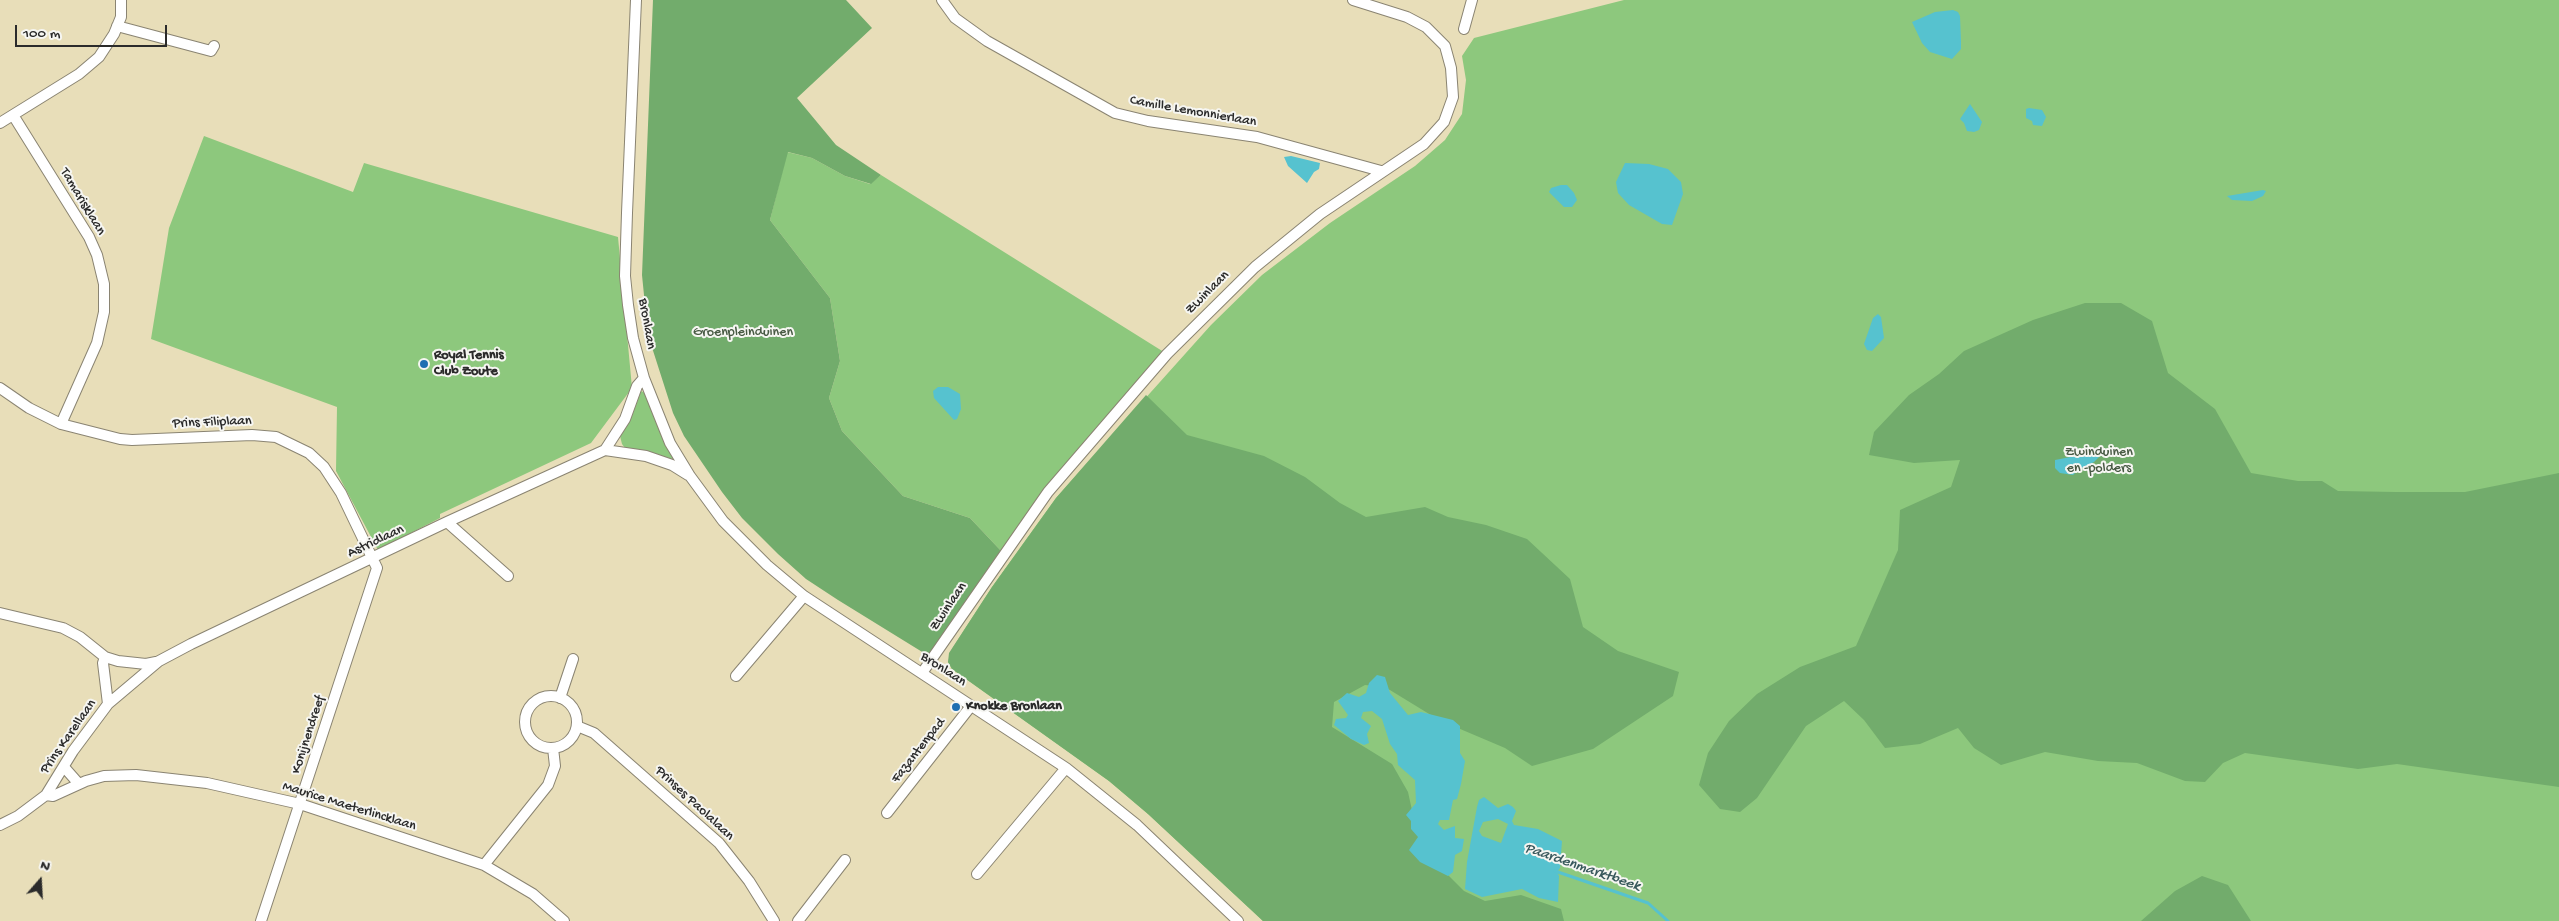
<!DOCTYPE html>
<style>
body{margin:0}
#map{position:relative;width:2559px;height:921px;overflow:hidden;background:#e8deb9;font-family:"Gochi Hand",sans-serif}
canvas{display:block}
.north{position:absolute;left:15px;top:856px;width:50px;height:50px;-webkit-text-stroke:4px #f6f6f2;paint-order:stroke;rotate:19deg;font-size:14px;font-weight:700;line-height:20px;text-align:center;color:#2b2b2b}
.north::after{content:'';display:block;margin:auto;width:18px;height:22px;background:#2b2b2b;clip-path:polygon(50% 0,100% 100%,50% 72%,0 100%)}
.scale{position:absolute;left:15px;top:25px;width:152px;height:22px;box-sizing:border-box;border:2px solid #2b2b2b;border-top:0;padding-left:6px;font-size:15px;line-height:18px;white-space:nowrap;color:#2b2b2b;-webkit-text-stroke:4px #f6f6f2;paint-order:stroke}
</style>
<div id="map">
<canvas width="2559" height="921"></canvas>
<div class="north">N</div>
<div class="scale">100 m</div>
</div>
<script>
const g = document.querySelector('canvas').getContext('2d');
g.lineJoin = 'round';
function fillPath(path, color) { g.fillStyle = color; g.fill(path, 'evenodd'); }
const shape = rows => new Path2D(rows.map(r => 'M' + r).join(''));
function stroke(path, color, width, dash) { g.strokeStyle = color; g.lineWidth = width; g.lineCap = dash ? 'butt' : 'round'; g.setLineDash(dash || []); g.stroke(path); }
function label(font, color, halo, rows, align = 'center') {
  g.font = font + ' "Gochi Hand",sans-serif'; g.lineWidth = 4; g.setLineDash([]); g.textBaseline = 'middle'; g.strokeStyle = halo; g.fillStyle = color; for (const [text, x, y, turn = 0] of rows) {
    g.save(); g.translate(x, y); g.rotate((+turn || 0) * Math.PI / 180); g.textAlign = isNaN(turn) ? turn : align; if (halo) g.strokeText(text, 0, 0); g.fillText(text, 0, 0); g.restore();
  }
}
fillPath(shape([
 [1624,0,2559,0,2559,921,1263,921,1148,814,1109,781,952,669,948,662,952,649,992,587,1056,498,1211,325,1262,275,1330,223,1415,166,1445,140,1462,114,1466,80,1462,56,1474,38],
 [204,136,353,192,364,163,618,237,632,388,591,443,440,514,440,518,378,550,336,471,337,407,151,339,169,228],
 [787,152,812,158,845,176,870,184,881,175,1167,354,1003,553,970,518,903,496,842,431,829,398,840,361,830,298,770,220],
 [641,391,645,393,674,458,672,459,642,450,625,448,622,444,620,436,633,413]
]), '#8dc87d');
fillPath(shape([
 [653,0,846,0,872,28,797,98,836,145,881,175,871,184,845,176,812,158,788,152,770,220,830,298,840,361,829,398,842,431,903,496,970,518,1003,553,932,658,838,600,806,579,778,554,742,518,722,492,684,436,673,413,648,335,642,275],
 [2085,303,2121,303,2152,321,2168,373,2215,409,2251,473,2298,481,2322,481,2338,491,2396,492,2465,492,2559,473,2559,787,2397,764,2358,769,2245,753,2223,763,2205,782,2185,781,2137,763,2098,761,2045,752,2001,765,1974,748,1958,728,1920,744,1885,748,1864,720,1844,701,1806,726,1757,798,1740,812,1720,809,1699,785,1708,753,1729,721,1757,694,1800,667,1856,646,1898,550,1900,510,1951,487,1960,460,1914,463,1869,455,1874,432,1909,395,1939,374,1964,351,2033,320],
 [1146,395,1187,435,1264,456,1305,477,1340,503,1366,517,1425,507,1448,517,1486,525,1527,539,1570,579,1583,627,1618,651,1679,672,1673,696,1593,749,1532,766,1505,748,1439,720,1385,687,1365,685,1334,702,1332,727,1392,764,1408,792,1415,824,1443,870,1464,891,1485,901,1521,895,1561,909,1564,921,1263,921,1148,814,1109,781,952,669,948,662,949,653,992,587,1056,498],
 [2202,876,2228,885,2251,921,2141,921,2175,891]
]), '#72ac6c');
fillPath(shape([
 [1953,10,1958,12,1960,16,1961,42,1961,49,1952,59,1930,52,1922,43,1912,22,1935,12],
 [1970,104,1982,122,1979,130,1974,132,1967,131,1964,123,1960,119],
 [2029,108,2042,110,2046,117,2042,126,2033,125,2032,121,2026,118,2026,109],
 [1291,156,1320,163,1319,169,1314,172,1307,183,1288,166,1284,157],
 [1625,163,1649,164,1668,169,1681,182,1683,194,1672,225,1662,224,1629,205,1618,193,1616,182],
 [1561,185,1567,185,1574,193,1577,200,1572,207,1564,207,1549,192,1551,188],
 [2263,190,2266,191,2263,196,2252,201,2232,200,2227,196],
 [1878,314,1881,317,1884,338,1872,351,1867,350,1864,344,1873,318],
 [938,387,948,387,960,394,961,409,957,419,954,420,934,398,933,391],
 [2086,454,2102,454,2094,462,2078,470,2073,475,2060,473,2055,468,2055,460],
 [1377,675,1385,677,1390,693,1408,715,1421,712,1453,720,1460,726,1460,753,1465,761,1461,784,1457,799,1453,800,1449,820,1440,820,1438,824,1444,830,1455,826,1455,838,1464,839,1462,851,1455,855,1453,872,1448,876,1420,862,1409,850,1418,837,1411,829,1411,821,1406,815,1416,803,1415,780,1398,765,1397,754,1390,744,1382,719,1372,711,1363,712,1361,718,1371,726,1367,734,1369,743,1364,745,1351,739,1334,725,1336,719,1346,718,1348,715,1338,701,1347,693,1359,697,1366,693,1369,683],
 [1484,797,1498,808,1508,804,1513,807,1516,811,1512,821,1514,825,1538,829,1562,841,1560,868,1557,872,1559,876,1558,902,1539,898,1522,889,1482,897,1465,889,1467,862,1477,807,1479,800],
 [1498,819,1508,824,1501,843,1482,836,1479,831,1483,822]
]), '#56c2cf');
stroke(shape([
 [1555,871,1648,903,1668,921]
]), '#56c2cf', 3);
const minor = shape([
 [636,0,627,213,625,276,628,305,633,338,644,378,670,443,690,476,723,521,767,565,804,596,1066,768,1137,825,1238,921],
 [942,0,955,18,987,41,1115,113,1148,121,1257,137,1381,171],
 [117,26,211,51,214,46],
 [1464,29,1472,0],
 [13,115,89,237,97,255,104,284,104,312,97,343,61,424],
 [0,123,79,74,99,57,114,34,121,17,121,0],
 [0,388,29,408,61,424,120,439,132,440,252,435,276,437,309,453,324,467,341,493,377,568,261,921],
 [605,450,625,419,637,386,644,378],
 [447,522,508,576],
 [0,613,63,628,80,637,105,657,118,661,146,664,156,662],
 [105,657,103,663,108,704],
 [922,673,1048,492,1167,354,1255,267,1320,214,1424,144,1444,122,1453,97,1451,68,1445,46,1426,27,1407,17,1353,0],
 [736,676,804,596],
 '525 722a26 26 0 1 1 52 0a26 26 0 1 1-52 0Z',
 [560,698,573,659],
 [577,726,594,733,719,843,749,881,774,921],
 [64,767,79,784],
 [46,795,53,796,86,781,104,776,136,775,207,783,300,804,484,865,533,894,564,921],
 [887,813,971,706],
 [0,825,18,816,46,795,73,751,108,704,159,661,191,644,447,522,605,450,646,456,672,465,688,475],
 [484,865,548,785,555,766,553,748],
 [977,874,1066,768],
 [798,921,845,860]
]);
stroke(minor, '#8a8472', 12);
stroke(minor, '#fff', 10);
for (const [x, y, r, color] of [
 [424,364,5,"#1f6fb2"],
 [956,707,5,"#1f6fb2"]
]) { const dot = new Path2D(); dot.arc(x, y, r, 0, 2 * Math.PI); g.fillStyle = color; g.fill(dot); stroke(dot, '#f6f6f2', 2); }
label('14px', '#2b2b2b', '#f6f6f2', [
 ["Camille Lemonnierlaan",1193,112,10],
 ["Tamarisklaan",82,202,59],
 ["Zwinlaan",1208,293,-45],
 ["Bronlaan",646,324,80],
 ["Prins Filiplaan",212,423,-2],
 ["Astridlaan",376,542,-25],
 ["Zwinlaan",949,607,-56],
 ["Bronlaan",943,670,33],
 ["Konijnendreef",309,735,-72],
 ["Prins Karellaan",69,737,-55],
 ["Fazantenpad",919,751,-52],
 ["Prinses Paolalaan",694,804,43],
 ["Maurice Maeterlincklaan",349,807,17]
]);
label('14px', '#485a44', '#f6f6f2', [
 ["Groenpleinduinen",743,333],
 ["Zwinduinen",2099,453],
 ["en -polders",2099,469]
]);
label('bold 14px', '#2b2b2b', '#f6f6f2', [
 ["Royal Tennis",434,356],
 ["Club Zoute",434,372],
 ["Knokke Bronlaan",966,707]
], 'left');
label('italic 15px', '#38585c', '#f6f6f2', [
 ["Paardenmarktbeek",1582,868,19]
]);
</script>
